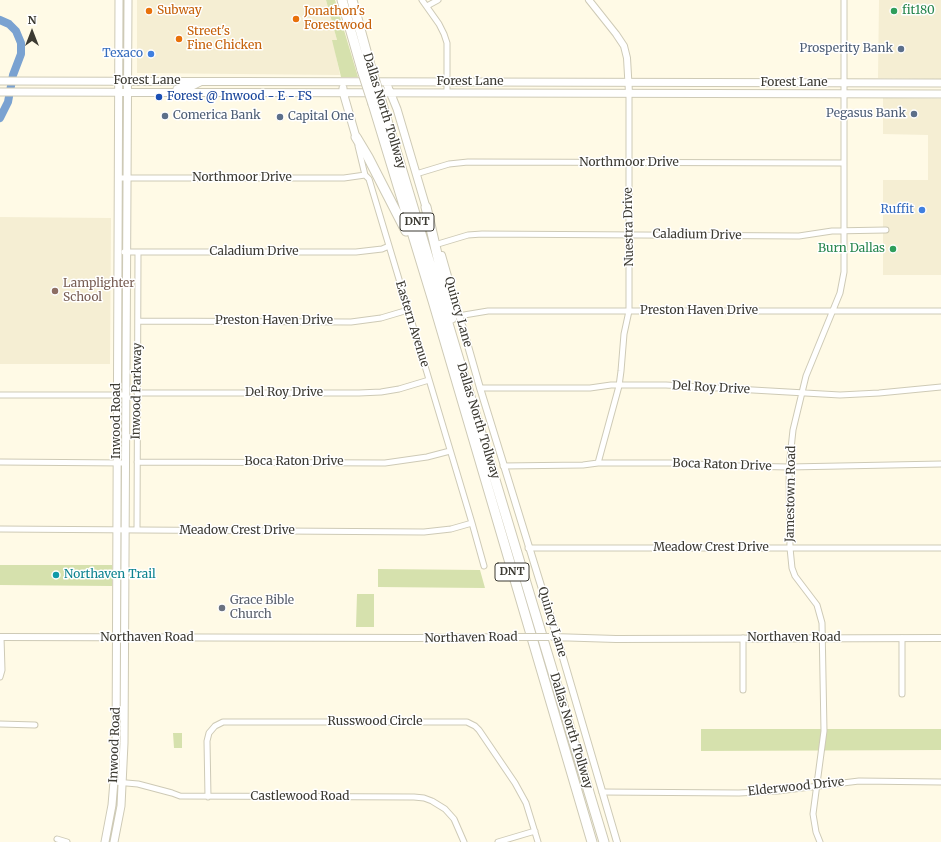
<!DOCTYPE html>
<style>
body{margin:0}
#map{position:relative;width:941px;height:842px;overflow:hidden;background:#fffae6;font-family:Merriweather,serif}
canvas{display:block}
.north{position:absolute;left:12px;top:12px;width:40px;height:40px;-webkit-text-stroke:3px #fff;paint-order:stroke;rotate:0deg;font-size:11px;font-weight:700;line-height:16px;text-align:center;color:#3c3a32}
.north::after{content:'';display:block;margin:auto;width:14px;height:18px;background:#3c3a32;clip-path:polygon(50% 0,100% 100%,50% 72%,0 100%)}
</style>
<div id="map">
<canvas width="941" height="842"></canvas>
<div class="north">N</div>
</div>
<script>
const g = document.querySelector('canvas').getContext('2d');
g.lineJoin = 'round';
function fillPath(path, color) { g.fillStyle = color; g.fill(path, 'evenodd'); }
const shape = rows => new Path2D(rows.map(r => 'M' + r).join(''));
function stroke(path, color, width, dash) { g.strokeStyle = color; g.lineWidth = width; g.lineCap = dash ? 'butt' : 'round'; g.setLineDash(dash || []); g.stroke(path); }
function label(font, color, halo, rows, align = 'center') {
  g.font = font + ' Merriweather,serif'; g.lineWidth = 3; g.setLineDash([]); g.textBaseline = 'middle'; g.strokeStyle = halo; g.fillStyle = color; for (const [text, x, y, turn = 0] of rows) {
    g.save(); g.translate(x, y); g.rotate((+turn || 0) * Math.PI / 180); g.textAlign = isNaN(turn) ? turn : align; if (halo) g.strokeText(text, 0, 0); g.fillText(text, 0, 0); g.restore();
  }
}
fillPath(shape([
 [137,0,326,0,337,40,333,40,340,75,137,73],
 [879,0,941,0,941,79,878,78],
 [883,98,941,99,941,275,883,275,883,180,928,180,928,135,883,134],
 [0,217,111,218,110,364,0,364]
]), '#f5eed3');
fillPath(shape([
 [326,0,335,0,358,77,341,77,332,40,337,40],
 [0,565,112,565,112,586,0,585],
 [378,569,480,570,485,588,378,587],
 [357,594,374,594,374,627,356,627],
 [701,729,941,729,941,750,701,751],
 [173,733,182,733,182,748,174,748]
]), '#d6e1ad');
stroke(shape([
 [0,20,9,24,16,31,21,43,21,54,13,75,8,102,0,118]
]), '#7aa2d1', 8);
const minor = shape([
 [422,0,439,24,444,34,447,43,447,92],
 [427,6,438,0],
 [358,146,365,175,369,179,472,523,484,566],
 [416,174,449,164,468,162,844,163],
 [118,178,344,178,365,175],
 [438,244,468,235,482,234,799,236,832,231,886,230],
 [124,252,356,252,382,249,389,246],
 [458,316,488,311,941,311],
 [138,321,351,322,381,318,408,310],
 [480,388,590,388,611,385,666,385,840,395,879,393,941,387],
 [137,393,359,393,381,392,399,389,429,380],
 [0,395,125,395],
 [0,462,125,463],
 [137,462,385,463,427,457,450,451],
 [598,463,619,386,621,371,624,334,629,311,629,93],
 [503,466,583,465,598,463,672,463,740,466,789,467,941,464],
 [0,529,424,532,451,529,472,523],
 [137,530,138,252],
 [528,548,941,548],
 [0,677,2,670,1,637],
 [743,690,743,638],
 [902,694,902,638],
 [0,724,35,725],
 [115,782,138,784,172,793,180,796,414,797,424,798,432,801,445,809,454,819,464,842],
 [602,792,739,793,778,791,859,781,941,782],
 [208,797,207,741,209,733,215,726,223,722,467,722,475,726,479,730,515,783,526,803,538,842],
 [57,839,67,842],
 [498,842,535,831],
 [820,842,816,832,813,814,824,731,822,623,817,605,795,576,792,568,790,548,789,467,793,430,806,376,840,293,844,272,844,0]
]);
const tertiary = shape([
 [589,0,616,34,624,46,627,58,629,93],
 [442,255,480,388,559,644,617,842],
 [0,637,415,638,522,637],
 [553,637,616,639,941,638]
]);
const secondary = shape([
 [0,81,941,83],
 [386,82,397,109,426,207],
 [343,88,343,92,356,137],
 [177,89,192,86,200,82],
 [0,92,941,94],
 [105,842,112,805,116,757,119,0],
 [114,842,121,806,124,743,128,0]
]);
const motorway = shape([
 [342,0,362,70],
 [352,0,371,69],
 [373,104,433,301,592,842],
 [382,104,604,842],
 [356,137,368,157,406,231],
 [426,207,452,318]
]);
stroke(minor, '#cecab6', 7);
stroke(tertiary, '#cecab6', 8);
stroke(secondary, '#cecab6', 9);
stroke(motorway, '#cecab6', 11);
stroke(minor, '#fff', 5);
stroke(tertiary, '#fff', 6);
stroke(secondary, '#fff', 7);
stroke(motorway, '#fff', 9);
const tertiaryBridge = shape([
 [522,637,549,637]
]);
const motorwayBridge = shape([
 [371,69,382,104],
 [362,70,373,104]
]);
stroke(tertiaryBridge, '#cecab6', 8, []);
stroke(motorwayBridge, '#cecab6', 11, []);
stroke(tertiaryBridge, '#fff', 6);
stroke(motorwayBridge, '#fff', 9);
for (const [x, y, r, color] of [
 [149,11,4,"#e8710a"],
 [894,11,4,"#2e9e5b"],
 [296,19,4,"#e8710a"],
 [179,39,4,"#e8710a"],
 [901,49,4,"#5c6f8a"],
 [151,54,4,"#3f7fe0"],
 [159,97,4,"#1a4fb4"],
 [914,114,4,"#5c6f8a"],
 [165,116,4,"#5c6f8a"],
 [280,117,4,"#5c6f8a"],
 [922,210,4,"#3f7fe0"],
 [893,249,4,"#2e9e5b"],
 [55,291,4,"#8d6e63"],
 [56,575,4,"#0f9aa8"],
 [222,608,4,"#6b7280"]
]) { const dot = new Path2D(); dot.arc(x, y, r, 0, 2 * Math.PI); g.fillStyle = color; g.fill(dot); stroke(dot, '#fff', 1.5); }
for (const [x, y, w] of [
 [417,222,34],
 [512,572,34]
]) { const box = new Path2D(); box.roundRect(x - w / 2, y - 9, w, 18, 3); g.fillStyle = '#fff'; g.fill(box); stroke(box, '#3c3a32', 1); }
label('bold 11px', '#3c3a32', null, [
 ["DNT",417,222],
 ["DNT",512,572]
]);
label('12px', '#c56008', '#fff', [
 ["Subway",157,11],
 ["Jonathon's",304,12],
 ["Forestwood",304,26],
 ["Street's",187,32],
 ["Fine Chicken",187,46]
], 'left');
label('12px', '#27864d', '#fff', [
 ["fit180",902,11],
 ["Burn Dallas",885,249,"right"]
], 'left');
label('12px', '#4e5e75', '#fff', [
 ["Prosperity Bank",893,49],
 ["Pegasus Bank",906,114],
 ["Comerica Bank",173,116,"left"],
 ["Capital One",288,117,"left"]
], 'right');
label('12px', '#366cbe', '#fff', [
 ["Texaco",143,54],
 ["Ruffit",914,210]
], 'right');
label('12px', '#3c3a32', '#fff', [
 ["Forest Lane",147,81],
 ["Forest Lane",470,82],
 ["Forest Lane",794,83],
 ["Dallas North Tollway",384,111,73],
 ["Northmoor Drive",629,163],
 ["Northmoor Drive",242,178],
 ["Nuestra Drive",629,227,-91],
 ["Caladium Drive",697,235,1],
 ["Caladium Drive",254,252],
 ["Preston Haven Drive",699,311],
 ["Quincy Lane",458,312,74],
 ["Preston Haven Drive",274,321],
 ["Eastern Avenue",412,324,73],
 ["Del Roy Drive",711,388,3],
 ["Inwood Parkway",137,391,-89],
 ["Del Roy Drive",284,393],
 ["Inwood Road",117,421,-90],
 ["Dallas North Tollway",478,421,73],
 ["Boca Raton Drive",294,462],
 ["Boca Raton Drive",722,465,2],
 ["Jamestown Road",791,494,-89],
 ["Meadow Crest Drive",237,531],
 ["Meadow Crest Drive",711,548],
 ["Quincy Lane",552,622,73],
 ["Northaven Road",147,638],
 ["Northaven Road",471,638,-1],
 ["Northaven Road",794,638],
 ["Russwood Circle",375,722],
 ["Dallas North Tollway",571,731,73],
 ["Inwood Road",115,745,-88],
 ["Elderwood Drive",796,787,-6],
 ["Castlewood Road",300,797]
]);
label('12px', '#164399', '#fff', [
 ["Forest @ Inwood - E - FS",167,97]
], 'left');
label('12px', '#785e54', '#fff', [
 ["Lamplighter",63,284],
 ["School",63,298]
], 'left');
label('12px', '#0d838f', '#fff', [
 ["Northaven Trail",64,575]
], 'left');
label('12px', '#5b616d', '#fff', [
 ["Grace Bible",230,601],
 ["Church",230,615]
], 'left');
</script>
